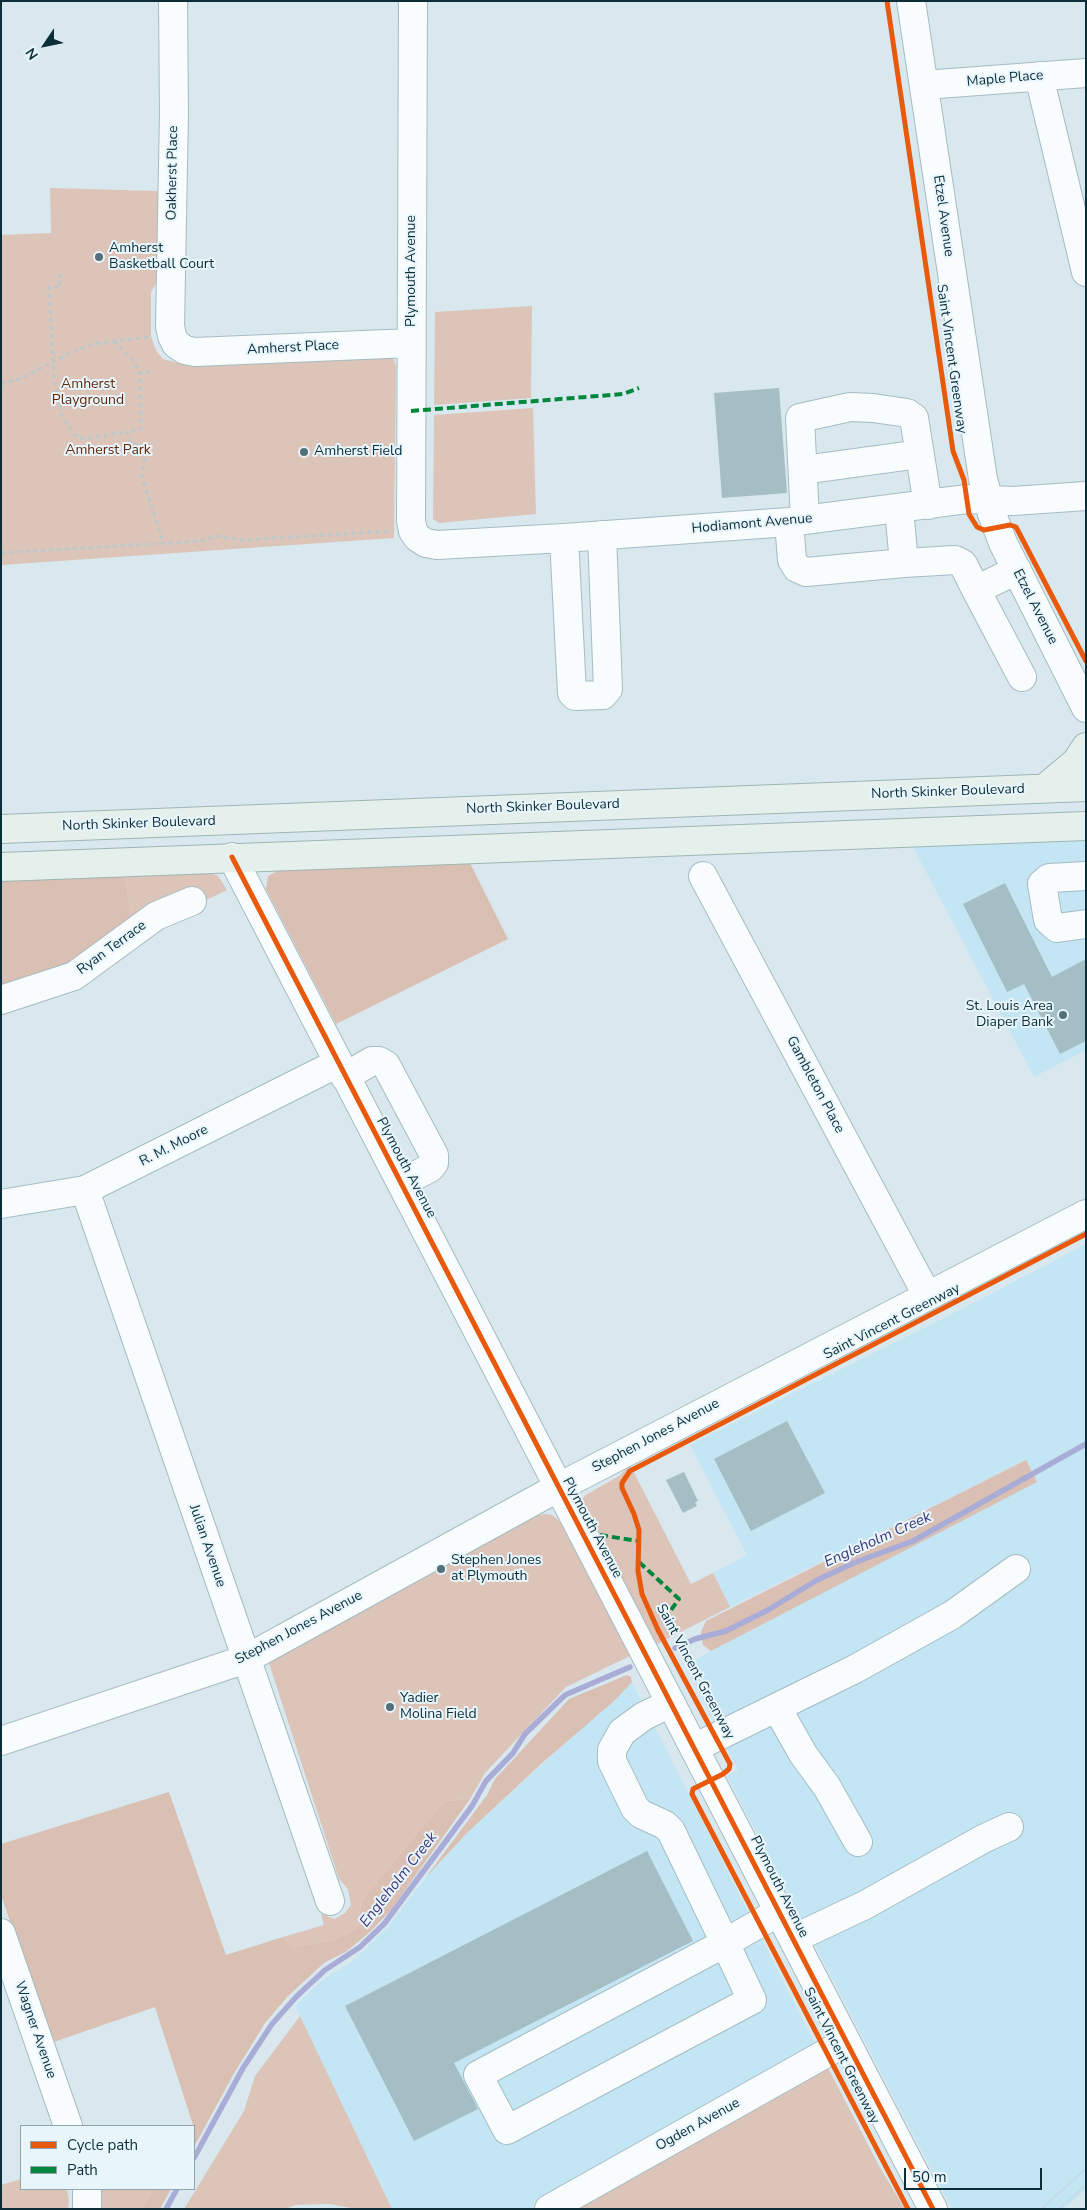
<!DOCTYPE html>
<style>
body{margin:0}
#map{position:relative;width:1087px;height:2210px;overflow:hidden;background:#d8e8ee;font-family:"Nunito Sans",sans-serif}
canvas{display:block}
.frame{position:absolute;inset:0;border:2px solid #0b2e39;pointer-events:none}
.legend{position:absolute;left:20px;top:2125px;width:175px;height:65px;box-sizing:border-box;background:#e8f6fc;border:1px solid #90a6ae;margin:0;padding:6px 9px;list-style:none;font-size:15px;color:#0b2e39}
.legend li{display:flex;align-items:center;gap:10px;height:25px}
.legend b{width:25px;border:1px solid #90a6ae}
.north{position:absolute;left:20px;top:20px;width:50px;height:50px;-webkit-text-stroke:4px #e8f6fc;paint-order:stroke;rotate:236deg;font-size:14px;font-weight:700;line-height:20px;text-align:center;color:#0b2e39}
.north::after{content:'';display:block;margin:auto;width:18px;height:22px;background:#0b2e39;clip-path:polygon(50% 0,100% 100%,50% 72%,0 100%)}
.scale{position:absolute;left:904px;top:2168px;width:138px;height:22px;box-sizing:border-box;border:2px solid #0b2e39;border-top:0;padding-left:6px;font-size:15px;line-height:18px;white-space:nowrap;color:#0b2e39;-webkit-text-stroke:4px #e8f6fc;paint-order:stroke}
</style>
<div id="map">
<canvas width="1087" height="2210"></canvas>
<div class="frame"></div>
<ul class="legend">
<li><b style="height:6px;background:#e8590c"></b>Cycle path</li>
<li><b style="height:6px;background:#00873e"></b>Path</li>
</ul>
<div class="north">N</div>
<div class="scale">50 m</div>
</div>
<script>
const g = document.querySelector('canvas').getContext('2d');
g.lineJoin = 'round';
function fillPath(path, color) { g.fillStyle = color; g.fill(path, 'evenodd'); }
const shape = rows => new Path2D(rows.map(r => 'M' + r).join(''));
function stroke(path, color, width, dash) { g.strokeStyle = color; g.lineWidth = width; g.lineCap = dash ? 'butt' : 'round'; g.setLineDash(dash || []); g.stroke(path); }
function label(font, color, halo, rows, align = 'center') {
  g.font = font + ' "Nunito Sans",sans-serif'; g.lineWidth = 4; g.setLineDash([]); g.textBaseline = 'middle'; g.strokeStyle = halo; g.fillStyle = color; for (const [text, x, y, turn = 0] of rows) {
    g.save(); g.translate(x, y); g.rotate((+turn || 0) * Math.PI / 180); g.textAlign = isNaN(turn) ? turn : align; if (halo) g.strokeText(text, 0, 0); g.fillText(text, 0, 0); g.restore();
  }
}
fillPath(shape([
 [1086,840,1086,1050,1034,1077,912,845],
 [1086,1244,1086,2189,1064,2209,952,2209,727,1776,738,1770,686,1666,711,1651,1037,1481,1026,1460,730,1607,713,1573,747,1555,690,1445,964,1308],
 [632,1682,816,2046,528,2209,392,2209,295,2006,320,1982,354,1960,387,1928,426,1877,467,1833]
]), '#c3e5f4');
fillPath(shape([
 [50,188,158,191,158,280,151,292,151,337,157,352,163,359,182,364,384,355,393,358,396,366,394,538,1,565,1,235,51,233],
 [532,306,531,398,434,405,435,312],
 [533,408,536,514,439,523,433,519,434,415],
 [210,873,218,876,227,890,204,901,132,926,125,876],
 [630,1465,691,1584,713,1573,730,1607,655,1645,582,1502,584,1496,619,1476],
 [546,1514,552,1515,563,1524,630,1656,566,1687,485,1773,470,1799,444,1801,361,1901,358,1928,334,1940,292,1947,283,1937,324,1925,321,1914,335,1919,345,1913,351,1905,348,1889,339,1879,269,1663,273,1657,279,1651,538,1515],
 [300,2016,392,2209,356,2209,330,2204,296,2205,285,2209,184,2209,244,2111,255,2076],
 [827,2066,879,2166,905,2209,576,2209],
 [21,2179,21,2189,67,2189,69,2200,68,2209,1,2209,1,2185],
 [100,2189,154,2189,141,2209,101,2209]
]), '#dcc4b9');
fillPath(shape([
 [470,863,508,939,336,1024,266,889,268,876,279,870,293,867],
 [125,876,132,926,57,971,1,991,1,881],
 [1026,1460,1037,1482,711,1651,703,1645,701,1632,706,1621],
 [627,1675,631,1677,632,1682,614,1701,541,1764,467,1833,426,1877,487,1795,495,1779,569,1699],
 [169,1792,226,1955,283,1937,292,1947,334,1940,358,1928,361,1901,444,1801,470,1799,391,1910,370,1932,347,1951,324,1963,288,1996,265,2023,233,2075,194,2147,194,2126,191,2126,193,2125,155,2007,51,2043,1,1895,1,1844],
 [154,2189,171,2189,160,2209,141,2209]
]), '#dabfb3');
stroke(shape([
 [675,1648,695,1639,726,1631,768,1610,817,1580,856,1562,913,1541,1086,1444],
 [194,2158,243,2068,272,2024,297,1996,325,1970,360,1947,384,1924,472,1806,486,1781,513,1753,525,1734,565,1695,630,1667],
 [166,2209,177,2189]
]), '#a8acd6', 5.5);
fillPath(shape([
 [779,388,787,493,722,498,714,393],
 [1005,883,1052,977,1086,959,1086,1041,1060,1054,1024,984,1007,992,963,904],
 [787,1421,825,1493,751,1531,714,1459],
 [684,1472,698,1501,695,1502,697,1506,683,1513,666,1480],
 [647,1851,693,1941,454,2063,478,2109,414,2141,345,2006]
]), '#a5bec3');
const minor = shape([
 [173,1,174,113,170,326,172,336,176,344,185,350,195,352,411,343],
 [413,1,411,521,413,531,418,538,426,543,437,545,564,538,789,522,967,499,1013,501,1086,496],
 [911,1,983,479,992,514,1003,543,1086,708],
 [1039,76,1086,272],
 [924,85,1086,73],
 [803,470,920,454],
 [899,509,904,563,955,560,963,564,976,590,1017,570],
 [805,520,800,418,850,407,873,408,907,413,914,418,928,505],
 [789,522,792,560,797,568,806,572,904,563],
 [564,538,572,693,575,696,603,695,608,689,602,535],
 [976,590,1022,677],
 [232,857,933,2209],
 [703,876,927,1295],
 [1086,876,1049,878,1042,884,1048,920,1057,928,1086,924],
 [1,1000,74,976,156,916,192,901],
 [345,1077,372,1061,379,1061,386,1065,434,1155,434,1163,430,1168,401,1183],
 [85,1190,330,1901],
 [1,1204,85,1190,338,1063],
 [671,1703,644,1716,622,1732,612,1750,612,1761,635,1808,641,1814,665,1825,671,1831,725,1943,752,2000,507,2130,478,2075,725,1943,779,1912],
 [777,1708,803,1754,827,1787,858,1842],
 [1,1741,246,1659,559,1487,1086,1214],
 [694,1748,855,1669,952,1615,1016,1569],
 [1,1933,68,2126],
 [793,1939,865,1905,983,1839,1009,1827],
 [87,2189,87,2209],
 [549,2209,846,2042]
]);
const major = shape([
 [1045,788,1076,762,1086,747],
 [1,829,1086,787],
 [1,867,1086,826]
]);
stroke(minor, '#a5bcc4', 30);
stroke(major, '#9eb6b4', 30);
stroke(shape([
 [62,276,59,276,60,287,49,287,54,379,62,416,72,432,77,437,84,439,127,432],
 [114,341,132,359,140,373],
 [150,372,140,373,141,429,127,432,131,443,146,446,142,477,164,544],
 [1,384,22,378,76,350,93,344,149,337],
 [1,553,201,541,217,536,243,540,391,531],
 [658,1630,671,1610]
]), '#bdc7ca', 3, [4, 4]);
stroke(minor, '#f9fcfc', 28);
stroke(major, '#e5f0ed', 28);
stroke(shape([
 [1041,2209,1086,2169],
 [1059,2209,1086,2185]
]), '#cacfd2', 1);
stroke(shape([
 [411,411,623,394,639,388],
 [600,1535,638,1541],
 [639,1562,679,1599,671,1610]
]), '#00873e', 4, [8, 4]);
stroke(shape([
 [887,1,953,451,964,480,969,514,977,527,984,530,1010,525,1016,527,1086,661],
 [232,857,933,2209],
 [908,2209,692,1794,693,1789,723,1774,729,1769,730,1764,658,1630,642,1594,638,1571,639,1530,634,1514,622,1488,622,1483,630,1471,1086,1234]
]), '#e8590c', 5);
for (const [x, y, r, color] of [
 [99,257,5,"#536f78"],
 [304,452,5,"#536f78"],
 [1063,1015,5,"#536f78"],
 [441,1569,5,"#536f78"],
 [390,1707,5,"#536f78"]
]) { const dot = new Path2D(); dot.arc(x, y, r, 0, 2 * Math.PI); g.fillStyle = color; g.fill(dot); stroke(dot, '#e8f6fc', 2); }
label('14px', '#0b2e39', '#e8f6fc', [
 ["Maple Place",1005,79,-5],
 ["Oakherst Place",173,173,-89],
 ["Etzel Avenue",943,216,82],
 ["Plymouth Avenue",412,271,-90],
 ["Amherst Place",293,348,-3],
 ["Saint Vincent Greenway",951,359,82],
 ["Hodiamont Avenue",752,524,-5],
 ["Etzel Avenue",1035,607,63],
 ["North Skinker Boulevard",948,792,-2],
 ["North Skinker Boulevard",543,807,-2],
 ["North Skinker Boulevard",139,824,-2],
 ["Ryan Terrace",112,948,-36],
 ["Gambleton Place",815,1085,62],
 ["R. M. Moore",174,1146,-27],
 ["Plymouth Avenue",406,1168,62],
 ["Saint Vincent Greenway",892,1322,-27],
 ["Stephen Jones Avenue",656,1436,-28],
 ["Plymouth Avenue",592,1528,62],
 ["Julian Avenue",207,1546,71],
 ["Stephen Jones Avenue",299,1628,-28],
 ["Saint Vincent Greenway",695,1672,62],
 ["Plymouth Avenue",779,1887,63],
 ["Wagner Avenue",35,2030,71],
 ["Saint Vincent Greenway",841,2056,63],
 ["Ogden Avenue",698,2125,-29]
]);
label('14px', '#0b2e39', '#e8f6fc', [
 ["Amherst",109,249],
 ["Basketball Court",109,265],
 ["Amherst Field",314,452],
 ["St. Louis Area",1053,1007,"right"],
 ["Diaper Bank",1053,1023,"right"],
 ["Stephen Jones",451,1561],
 ["at Plymouth",451,1577],
 ["Yadier",400,1699],
 ["Molina Field",400,1715]
], 'left');
label('14px', '#61290c', '#e8f6fc', [
 ["Amherst",88,385],
 ["Playground",88,401],
 ["Amherst Park",108,451]
]);
label('italic 15px', '#3c357a', '#e8f6fc', [
 ["Engleholm Creek",878,1540,-24],
 ["Engleholm Creek",399,1880,-52]
]);
</script>
